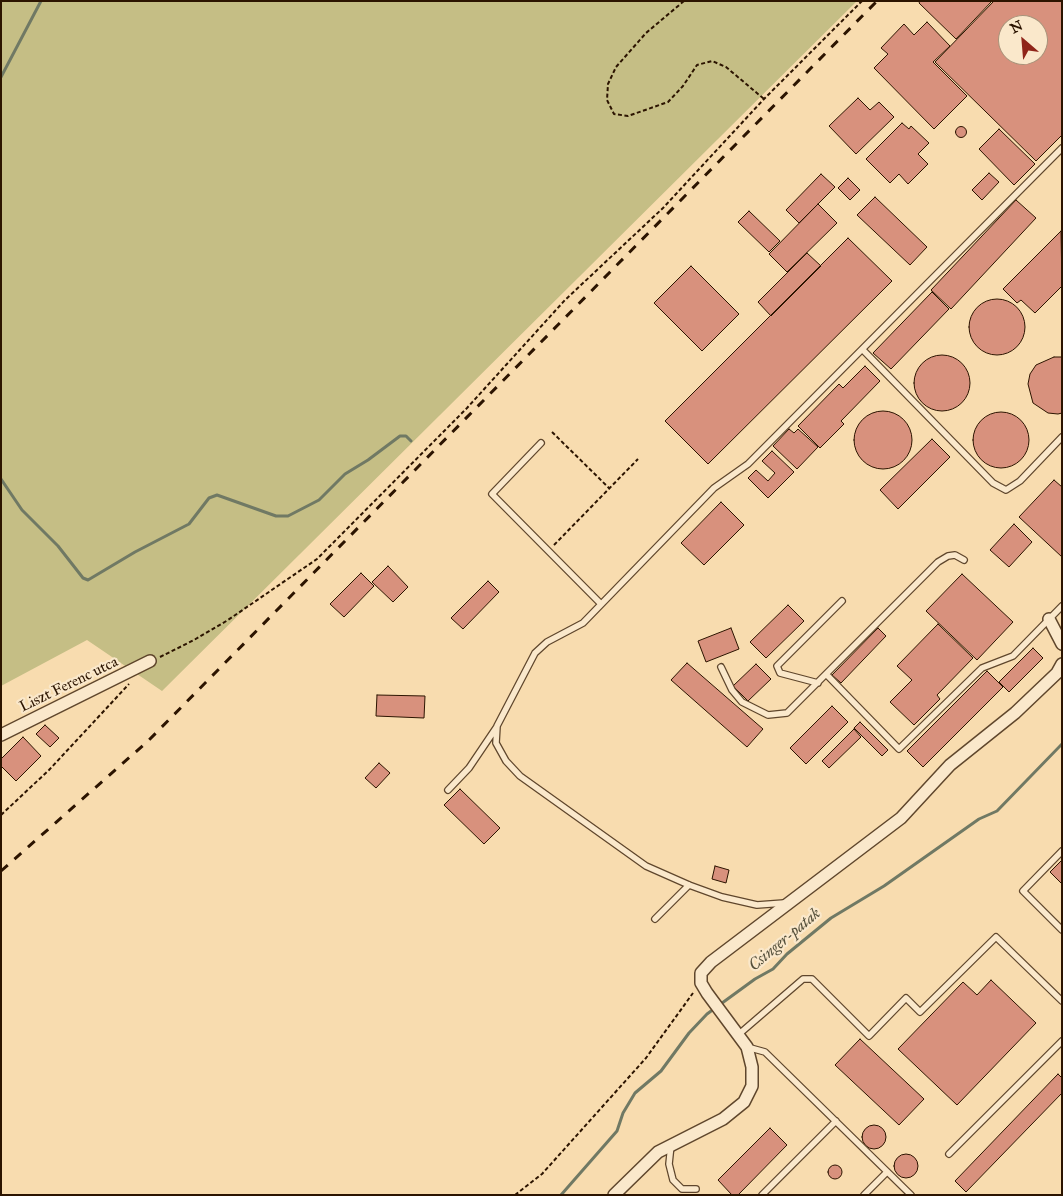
<!DOCTYPE html>
<style>
body{margin:0}
#map{position:relative;width:1063px;height:1196px;overflow:hidden;background:#f8dcaf;font-family:"IM FELL Great Primer",serif}
canvas{display:block}
.frame{position:absolute;inset:0;border:2px solid #2c1400;pointer-events:none}
.north{position:absolute;left:998px;top:15px;width:50px;height:50px;box-sizing:border-box;background:#fae8cb;border:1px solid #a8937a;border-radius:50%;rotate:333deg;font-size:14px;font-weight:700;line-height:20px;text-align:center;color:#2c1400}
.north::after{content:'';display:block;margin:auto;width:18px;height:22px;background:#8f2418;clip-path:polygon(50% 0,100% 100%,50% 72%,0 100%)}
</style>
<div id="map">
<canvas width="1063" height="1196"></canvas>
<div class="frame"></div>
<div class="north">N</div>
</div>
<script>
const g = document.querySelector('canvas').getContext('2d');
g.lineJoin = 'round';
function fillPath(path, color) { g.fillStyle = color; g.fill(path, 'evenodd'); }
const shape = rows => new Path2D(rows.map(r => 'M' + r).join(''));
function stroke(path, color, width, dash) { g.strokeStyle = color; g.lineWidth = width; g.lineCap = dash ? 'butt' : 'round'; g.setLineDash(dash || []); g.stroke(path); }
function label(font, color, halo, rows, align = 'center') {
  g.font = font + ' "IM FELL Great Primer",serif'; g.lineWidth = 4.5; g.setLineDash([]); g.textBaseline = 'middle'; g.strokeStyle = halo; g.fillStyle = color; for (const [text, x, y, turn = 0] of rows) {
    g.save(); g.translate(x, y); g.rotate((+turn || 0) * Math.PI / 180); g.textAlign = isNaN(turn) ? turn : align; if (halo) g.strokeText(text, 0, 0); g.fillText(text, 0, 0); g.restore();
  }
}
fillPath(shape([
 [1,1,857,1,162,691,87,640,1,686]
]), '#c5be85');
stroke(shape([
 [1,77,41,1],
 [1,479,22,510,58,546,83,578,88,580,135,552,189,524,209,498,217,495,276,516,288,516,319,500,345,474,368,460,400,436,406,436,411,441],
 [561,1195,617,1131,623,1113,635,1093,661,1071,689,1033,707,1014,755,979,773,969,787,954,831,918,884,886,979,819,997,811,1062,744]
]), '#707964', 3);
const building = shape([
 [920,1,992,1,956,39,919,3,920,1],
 [994,1,1062,1,1062,135,1036,161,935,62,994,1],
 [1008,25,1038,25,1038,55,1008,55,1008,25],
 [927,22,950,46,933,62,967,96,934,129,874,68,888,54,881,48,904,24,914,35,927,22],
 [858,98,870,110,879,102,894,117,856,154,829,126,858,98],
 [902,123,909,129,911,126,929,143,918,154,928,164,908,184,899,174,890,183,866,159,902,123],
 '955.5 132a5.5 5.5 0 1 1 11 0a5.5 5.5 0 1 1-11 0Z',
 [999,129,1035,164,1014,185,979,149,999,129],
 [989,173,999,182,982,200,972,190,989,173],
 [821,174,835,187,799,223,786,210,821,174],
 [848,178,860,190,850,200,838,188,848,178],
 [875,197,927,247,910,265,857,215,875,197],
 [1016,200,1036,218,951,309,931,290,1016,200],
 [818,204,837,223,787,272,769,254,818,204],
 [749,211,780,241,769,252,738,222,749,211],
 [1061,231,1062,286,1035,313,1021,300,1017,303,1003,289,1061,231],
 [848,238,892,281,708,464,665,421,848,238],
 [807,253,821,266,771,316,758,302,807,253],
 [691,266,739,314,702,351,654,303,691,266],
 [932,292,949,309,891,369,873,353,932,292],
 '969 327a28 28 0 1 1 56 0a28 28 0 1 1-56 0Z',
 '914 383a28 28 0 1 1 56 0a28 28 0 1 1-56 0Z',
 [1054,357,1062,357,1062,413,1058,414,1048,413,1033,403,1028,384,1030,374,1036,365,1054,357],
 [865,366,880,381,841,421,844,424,820,448,798,426,839,384,843,388,865,366],
 '854 440a29 29 0 1 1 58 0a29 29 0 1 1-58 0Z',
 '973 440a28 28 0 1 1 56 0a28 28 0 1 1-56 0Z',
 [789,429,794,433,798,429,818,447,797,469,773,446,789,429],
 [932,439,950,457,898,509,880,490,932,439],
 [772,451,794,472,768,498,748,478,756,470,768,481,775,473,762,461,772,451],
 [1054,480,1062,487,1062,557,1019,517,1054,480],
 [721,502,744,525,704,565,681,543,721,502],
 [1014,524,1032,542,1009,567,990,550,1014,524],
 [388,566,408,587,393,602,372,582,388,566],
 [361,573,374,586,344,617,330,604,361,573],
 [962,574,1013,622,977,660,926,611,962,574],
 [488,581,499,592,463,629,451,618,488,581],
 [788,605,804,621,766,658,750,642,788,605],
 [938,624,973,658,937,695,940,699,914,725,890,702,912,680,897,666,938,624],
 [731,628,739,649,706,662,698,641,731,628],
 [878,628,886,636,841,683,832,675,878,628],
 [1033,648,1043,658,1009,692,999,682,1033,648],
 [687,663,763,729,747,747,671,680,687,663],
 [756,664,771,679,748,701,733,686,756,664],
 [987,671,1003,687,923,767,907,751,987,671],
 [377,695,425,696,424,718,376,716,377,695],
 [832,706,848,722,806,764,790,748,832,706],
 [860,722,888,750,882,756,854,728,860,722],
 [45,725,59,738,50,747,36,734,45,725],
 [854,729,861,737,829,768,822,761,854,729],
 [23,737,41,756,16,781,1,766,1,759,23,737],
 [379,763,390,773,376,788,365,778,379,763],
 [460,789,500,828,484,844,444,805,460,789],
 [1062,860,1062,884,1050,872,1062,860],
 [715,866,729,870,726,883,712,879,715,866],
 [991,980,1036,1023,957,1105,898,1049,963,982,977,995,991,980],
 [860,1039,924,1099,899,1125,835,1065,860,1039],
 [1058,1074,1062,1078,1062,1093,966,1192,955,1181,1058,1074],
 '862 1137a12 12 0 1 1 24 0a12 12 0 1 1-24 0Z',
 [770,1128,787,1145,738,1195,732,1195,718,1180,770,1128],
 '894 1166a12 12 0 1 1 24 0a12 12 0 1 1-24 0Z',
 '828 1172a7 7 0 1 1 14 0a7 7 0 1 1-14 0Z'
]);
fillPath(building, '#d8917d');
stroke(building, '#2c1400', 1);
const service = shape([
 [863,350,993,483,1006,490,1020,481,1062,437],
 [541,443,492,494,601,604],
 [721,667,732,690,742,702,768,715,787,713,938,562,948,556,955,555,964,560],
 [826,674,899,749,982,668,1013,656,1062,606],
 [818,683,780,673,777,666,842,601],
 [448,790,469,768,496,728],
 [1062,851,1023,891,1062,930],
 [784,903,757,905,722,897,689,885,646,866,520,776,506,761,496,743,497,726,535,653,547,642,583,623,714,488,748,464,1062,148],
 [655,919,689,885],
 [738,1035,803,979,812,979,869,1036,906,998,920,1012,996,937,1062,1001],
 [747,1047,765,1052,911,1195],
 [671,1145,669,1164,673,1180,682,1189,696,1189],
 [949,1154,1062,1041],
 [762,1195,836,1121],
 [864,1195,887,1172]
]);
const minor = shape([
 [1049,619,1062,644],
 [1,735,150,661],
 [614,1195,658,1152,723,1119,744,1102,752,1086,752,1067,747,1047,707,993,701,983,701,973,711,962,901,818,950,765,1015,713,1057,673,1062,664]
]);
stroke(service, '#5f462c', 8);
stroke(minor, '#5f462c', 14);
stroke(shape([
 [684,1,646,33,616,67,608,84,607,100,614,114,628,116,668,102,683,86,697,65,712,61,726,67,764,99],
 [552,432,609,488],
 [554,545,638,459],
 [160,657,194,640,228,620,317,559,467,408,565,300,663,208,764,99,862,1],
 [1,815,49,770,129,684],
 [515,1195,542,1174,646,1058,693,993]
]), '#2c1400', 2, [4, 2.5]);
stroke(service, '#fae8cb', 5.5);
stroke(minor, '#fae8cb', 11);
stroke(shape([
 [1,871,148,741,877,1]
]), '#2c1400', 3, [9, 9]);
label('15px', '#2c1400', '#fae8cb', [
 ["Liszt Ferenc utca",69,685,-26]
]);
label('italic 16px', '#544f3a', '#fae8cb', [
 ["Csinger-patak",785,940,-40]
]);
</script>
